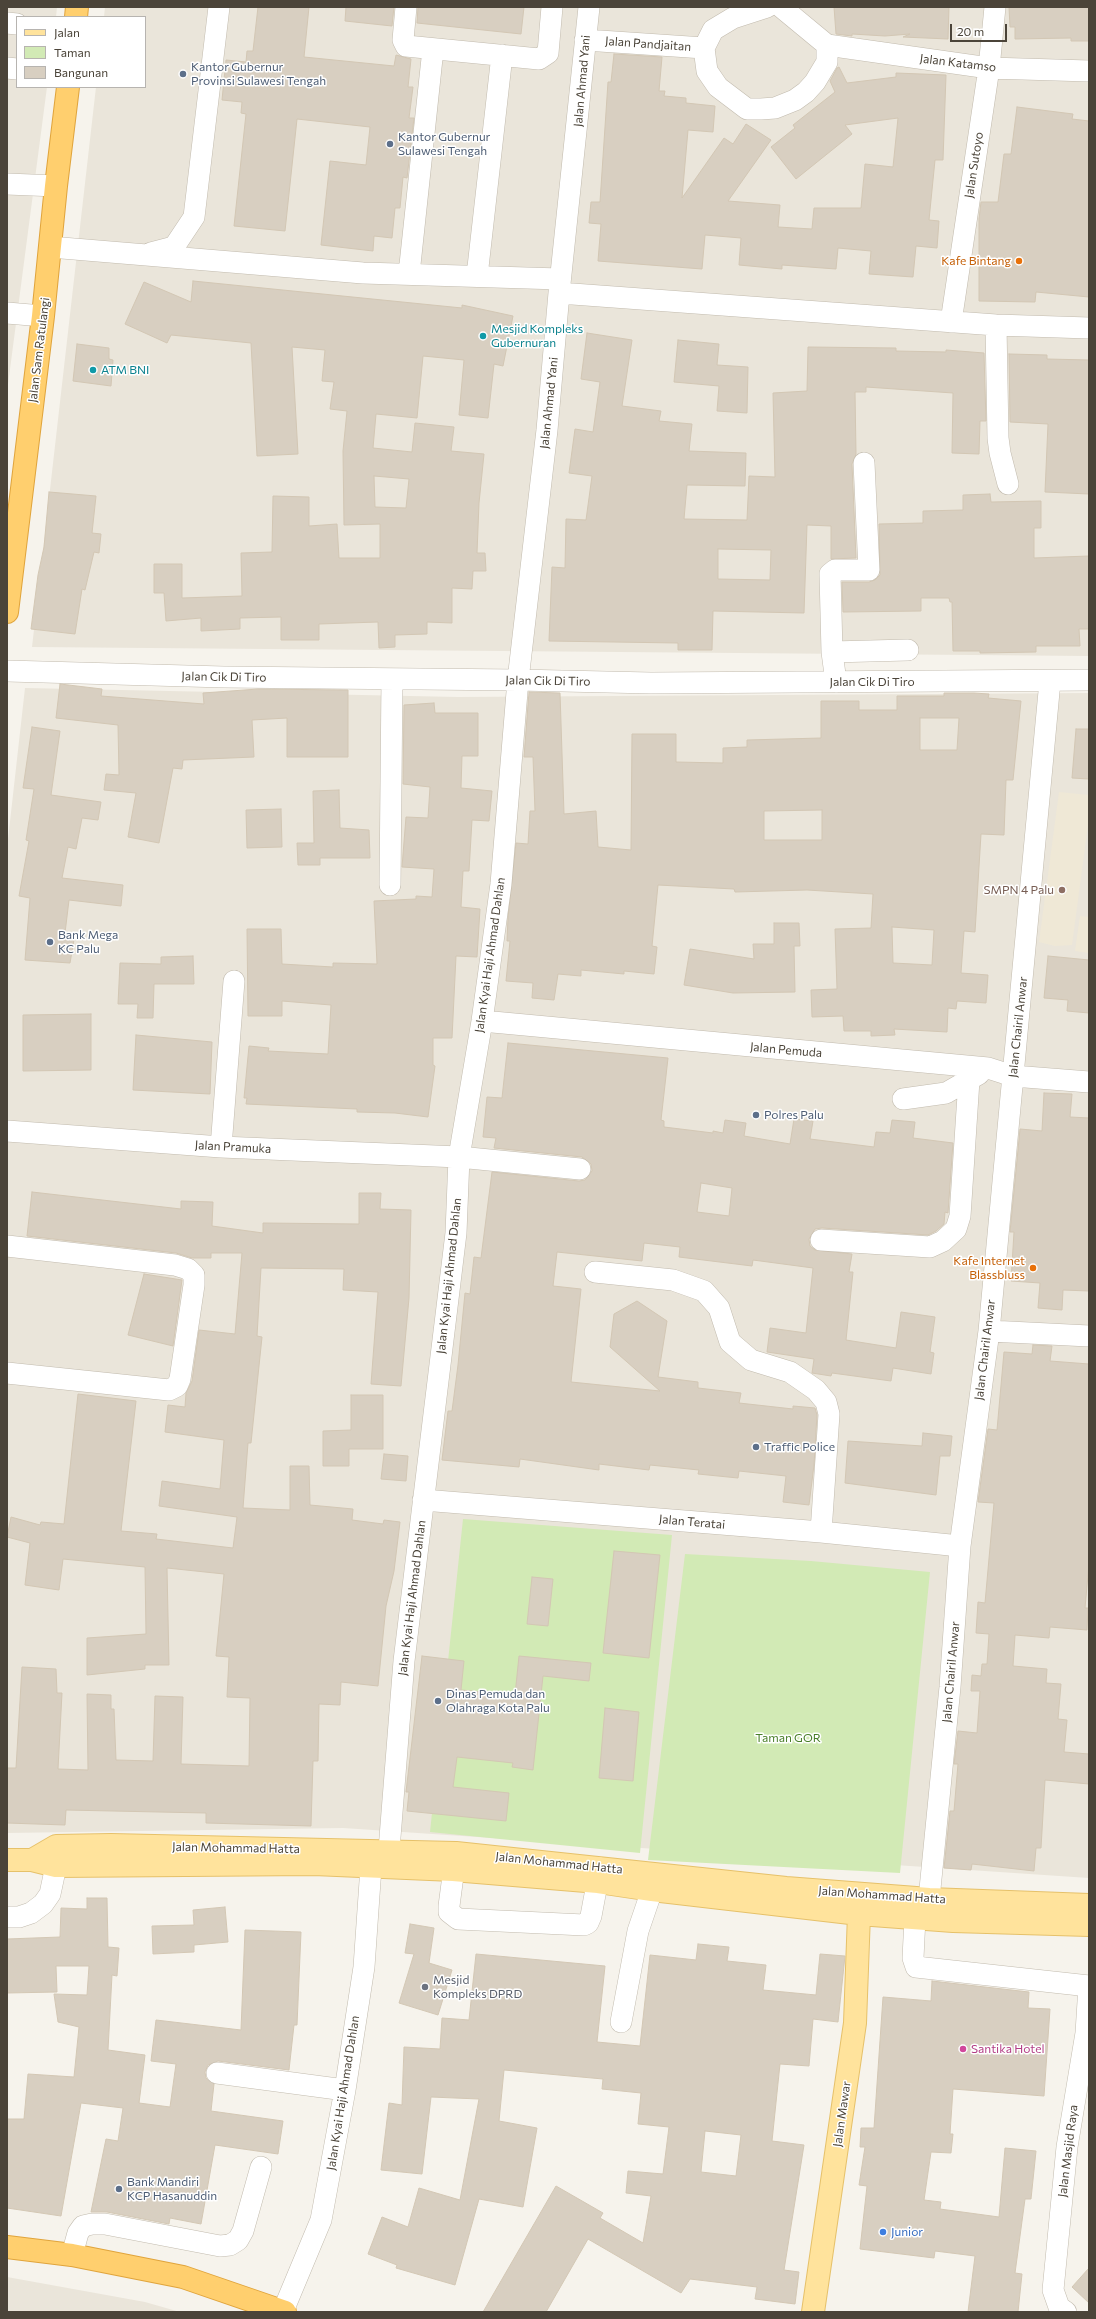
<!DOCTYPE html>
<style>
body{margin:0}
#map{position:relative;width:1096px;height:2319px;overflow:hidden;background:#f6f3ec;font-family:Commissioner,sans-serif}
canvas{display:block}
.frame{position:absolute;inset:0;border:8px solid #4b4439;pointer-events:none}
.legend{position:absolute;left:16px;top:16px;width:130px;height:72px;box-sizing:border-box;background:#fff;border:1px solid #b7b4b0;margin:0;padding:5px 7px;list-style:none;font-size:12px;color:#4b4439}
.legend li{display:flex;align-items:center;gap:8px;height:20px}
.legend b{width:20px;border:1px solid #b7b4b0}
.scale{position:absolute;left:950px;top:24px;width:57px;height:18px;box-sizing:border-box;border:2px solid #4b4439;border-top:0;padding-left:5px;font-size:12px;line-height:14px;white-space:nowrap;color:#4b4439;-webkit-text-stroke:3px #fff;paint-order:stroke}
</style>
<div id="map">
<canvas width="1096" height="2319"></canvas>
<div class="frame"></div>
<ul class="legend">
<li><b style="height:5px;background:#ffe39c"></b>Jalan</li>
<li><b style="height:11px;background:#d2eab5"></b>Taman</li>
<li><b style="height:11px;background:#d8cfc1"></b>Bangunan</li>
</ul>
<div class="scale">20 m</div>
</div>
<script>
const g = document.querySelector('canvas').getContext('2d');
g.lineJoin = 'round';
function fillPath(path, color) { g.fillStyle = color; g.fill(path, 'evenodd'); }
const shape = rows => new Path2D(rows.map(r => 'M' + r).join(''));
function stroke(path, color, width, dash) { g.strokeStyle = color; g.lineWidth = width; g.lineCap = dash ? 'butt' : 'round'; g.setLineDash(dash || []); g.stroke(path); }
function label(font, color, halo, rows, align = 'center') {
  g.font = font + ' Commissioner,sans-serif'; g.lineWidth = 3; g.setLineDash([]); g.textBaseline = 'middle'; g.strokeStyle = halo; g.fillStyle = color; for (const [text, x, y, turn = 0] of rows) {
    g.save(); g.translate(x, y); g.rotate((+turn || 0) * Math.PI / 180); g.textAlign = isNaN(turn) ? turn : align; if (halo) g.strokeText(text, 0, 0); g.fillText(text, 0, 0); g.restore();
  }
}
fillPath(shape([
 [7,7,57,7,56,17,17,17,17,87,47,87,7,392],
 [105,7,1089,7,1089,656,32,647,96,87,145,87,145,17,104,17],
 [25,688,458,697,1089,693,1089,1878,343,1828,7,1833,7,848],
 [7,2277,145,2302,180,2312,7,2312]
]), '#eae5da');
fillPath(shape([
 [1059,792,1089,795,1089,817,1072,945,1055,946,1039,942],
 [1080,916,1089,917,1089,953,1075,951]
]), '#efe8d6');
fillPath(shape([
 [463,1519,672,1535,640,1853,430,1832],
 [685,1554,811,1561,930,1572,900,1873,648,1860]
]), '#d2eab5');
const building = shape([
 [258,7,309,7,304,57,394,66,396,55,411,59,408,87,413,87,409,118,414,118,407,178,403,177,400,208,395,208,392,238,374,236,373,251,321,245,330,161,366,165,370,127,297,119,285,231,234,226,246,114,241,113,242,102,222,100,226,60,246,62,247,51,253,51,258,7],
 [346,7,394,7,392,26,345,21,346,7],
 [418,7,524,7,521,34,417,23,418,7],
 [834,7,949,7,948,39,903,37,910,34,885,36,852,34,852,36,836,34,834,7],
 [1009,7,1089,7,1089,41,1071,41,1071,38,1015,39,1015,27,1010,27,1009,7],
 [614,54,662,57,659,91,665,91,664,96,686,98,686,103,715,106,713,132,688,130,682,198,724,138,733,144,746,124,771,140,728,201,780,205,778,227,812,229,814,208,861,208,865,164,893,167,898,118,845,125,852,134,796,179,771,147,795,128,793,125,835,92,830,81,837,68,839,67,847,83,896,77,896,73,946,75,943,160,935,160,929,220,939,221,937,248,916,246,913,277,869,274,871,251,838,248,836,269,782,265,782,269,739,265,741,238,705,235,702,269,598,261,601,224,589,223,591,202,600,202,608,82,611,82,614,54],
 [1017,107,1073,114,1072,119,1089,121,1089,297,1036,292,1035,302,979,301,979,219,981,202,998,202,1004,154,1011,154,1017,107],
 [193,281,462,308,462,305,513,316,503,366,494,364,488,418,459,415,464,360,423,356,417,418,376,414,373,448,412,452,415,423,454,427,451,451,484,454,479,503,477,553,485,553,486,571,473,571,472,589,452,588,452,623,427,622,427,634,395,635,395,647,379,648,378,622,319,624,319,640,281,640,281,617,240,618,240,629,201,631,201,618,166,621,164,593,154,593,154,564,182,564,182,598,242,596,241,553,272,552,273,496,309,497,309,526,337,524,339,558,380,558,380,524,344,525,343,451,347,411,330,409,334,382,322,381,325,350,292,347,298,454,257,456,251,343,171,335,167,343,125,324,144,282,191,302,193,281],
 [374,476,409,479,406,508,375,507,374,476],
 [587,333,632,340,622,406,661,411,659,421,692,424,689,451,746,453,745,486,687,485,684,519,747,520,749,476,775,477,773,393,807,391,808,347,896,348,896,351,946,352,946,350,984,353,986,421,980,421,979,454,952,453,953,393,866,387,866,392,855,392,856,454,852,464,856,558,831,559,831,526,807,525,804,613,713,611,712,650,678,650,678,643,549,641,552,567,565,568,566,519,586,520,592,476,569,473,575,429,593,432,600,382,581,379,587,333],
 [718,549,771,550,770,580,718,579,718,549],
 [678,340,719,344,717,365,748,367,747,413,717,411,719,386,674,382,678,340],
 [77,344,109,348,109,359,113,360,111,386,73,381,77,344],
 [1009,354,1047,355,1047,359,1089,360,1089,494,1045,492,1048,424,1010,422,1009,354],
 [49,492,96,496,92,533,101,534,99,553,94,552,85,590,82,589,75,634,31,629,38,575,44,547,49,492],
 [990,494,991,502,1041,501,1041,528,1034,528,1034,558,1089,556,1089,629,1079,629,1080,646,1036,646,1036,652,980,653,980,651,953,651,952,602,950,602,949,598,921,598,921,611,843,612,842,582,869,582,875,580,880,575,879,524,923,523,923,511,963,510,963,495,990,494],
 [60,684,102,689,101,696,204,704,203,693,258,689,348,690,348,757,287,757,287,718,252,720,254,757,183,760,182,769,173,768,159,843,128,837,136,793,104,790,106,774,119,775,118,725,56,718,60,684],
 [529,692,560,693,564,814,596,811,598,847,631,850,632,734,676,734,676,762,723,763,723,748,747,747,747,740,821,738,821,701,859,701,859,710,897,710,897,696,944,696,944,693,974,693,989,694,988,698,1021,701,1013,780,1006,780,1004,835,981,834,975,932,964,931,961,973,988,975,986,1003,957,1001,956,1009,948,1008,947,1032,894,1029,895,1035,871,1036,871,1031,844,1031,843,1016,812,1017,811,990,837,989,835,929,871,928,873,894,807,890,735,892,734,889,658,885,652,946,657,947,654,974,624,971,624,974,581,970,581,976,558,974,554,1000,532,998,533,983,506,981,510,941,507,941,508,918,516,843,528,844,530,811,535,811,533,757,524,757,529,692],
 [920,718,959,718,957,750,920,750,920,718],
 [822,810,822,840,764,840,764,811,822,810],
 [892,927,934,930,932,965,893,963,892,927],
 [434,703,435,713,478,713,478,756,462,756,461,788,492,791,489,821,472,820,469,871,463,871,461,907,480,909,477,957,456,956,452,1038,433,1038,433,1065,435,1066,428,1117,395,1113,357,1112,357,1109,246,1104,247,1098,244,1098,249,1046,269,1048,268,1051,328,1054,331,1005,282,1001,282,1016,248,1016,247,929,281,929,282,964,333,967,333,963,377,964,374,901,416,899,416,896,432,897,434,869,402,867,406,817,428,818,430,787,403,784,404,705,434,703],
 [32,727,60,731,51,795,101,802,98,820,82,818,76,849,68,847,62,878,123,885,121,906,69,900,65,933,75,934,70,963,25,960,30,898,19,896,29,841,26,840,34,789,23,788,32,727],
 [1076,729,1089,729,1089,779,1072,778,1076,729],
 [339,790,340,828,369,830,370,858,320,858,320,865,298,865,297,843,314,843,313,791,339,790],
 [281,809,282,847,247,848,246,810,281,809],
 [774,923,799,923,800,946,794,946,795,992,733,993,684,985,690,949,754,959,753,944,774,944,774,923],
 [193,956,194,984,154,984,153,1018,137,1018,138,1004,118,1004,120,963,161,964,161,957,193,956],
 [1048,956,1089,960,1089,1013,1067,1011,1068,1000,1044,998,1048,956],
 [91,1014,91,1070,23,1071,23,1015,91,1014],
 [136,1035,212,1042,210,1094,133,1090,136,1035],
 [508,1043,668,1058,661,1120,664,1121,664,1127,713,1133,713,1131,723,1133,725,1120,746,1123,744,1136,790,1144,794,1119,813,1121,810,1139,874,1147,876,1132,890,1133,892,1120,915,1122,913,1138,953,1143,948,1213,945,1212,944,1224,936,1231,928,1235,822,1228,815,1229,809,1239,810,1246,815,1250,852,1254,849,1272,853,1272,846,1340,896,1348,901,1312,935,1317,930,1352,934,1353,931,1374,893,1368,891,1381,832,1373,831,1376,812,1373,814,1359,767,1352,770,1328,806,1333,813,1268,753,1260,752,1266,679,1257,680,1247,644,1243,642,1261,557,1252,553,1286,581,1289,571,1382,660,1391,610,1347,614,1314,637,1301,667,1321,658,1377,698,1382,698,1388,741,1393,739,1403,793,1409,793,1406,815,1408,817,1415,814,1465,809,1505,783,1502,786,1476,739,1471,738,1478,698,1474,699,1470,650,1465,649,1470,599,1464,599,1470,520,1459,519,1467,442,1460,448,1411,452,1411,458,1365,465,1293,470,1294,474,1257,481,1258,492,1172,579,1181,585,1180,592,1171,591,1164,582,1157,494,1148,496,1138,483,1137,487,1097,502,1098,508,1043],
 [701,1183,732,1188,729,1216,697,1212,701,1183],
 [1044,1093,1072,1094,1070,1117,1089,1118,1089,1291,1063,1290,1062,1310,1038,1308,1040,1283,1011,1281,1014,1232,1010,1232,1020,1129,1042,1131,1044,1093],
 [32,1192,181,1209,181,1201,213,1202,212,1226,263,1233,263,1223,359,1224,359,1193,381,1193,380,1209,411,1210,409,1298,401,1386,371,1384,378,1292,343,1290,344,1269,261,1268,257,1336,262,1337,251,1443,248,1443,243,1508,290,1510,290,1466,309,1466,310,1505,353,1509,352,1520,383,1524,384,1520,400,1522,394,1571,386,1606,378,1686,341,1682,340,1705,319,1704,318,1761,313,1761,311,1826,206,1823,206,1813,66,1810,65,1825,7,1823,7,1768,16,1768,22,1667,56,1669,57,1693,62,1693,58,1769,88,1770,87,1694,111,1695,111,1709,114,1709,116,1760,153,1761,155,1696,183,1697,181,1764,249,1766,250,1698,227,1697,229,1657,216,1656,224,1574,167,1568,169,1665,145,1665,145,1669,87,1675,87,1638,146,1634,145,1567,63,1559,59,1590,25,1585,30,1543,7,1537,11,1517,40,1525,41,1522,64,1524,78,1394,136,1401,121,1531,157,1534,156,1539,233,1548,237,1517,159,1506,162,1481,220,1489,224,1440,165,1432,168,1405,185,1407,186,1393,192,1381,199,1330,235,1334,242,1253,211,1253,211,1258,192,1258,176,1253,27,1236,32,1192],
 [144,1274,182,1280,173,1346,128,1335,144,1274],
 [1033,1345,1052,1346,1050,1361,1089,1364,1089,1564,1085,1608,1088,1608,1087,1630,1050,1627,1049,1638,1015,1635,1013,1666,1047,1669,1046,1683,1061,1684,1058,1719,1067,1720,1064,1752,1089,1754,1089,1784,1045,1780,1041,1848,1036,1848,1034,1871,972,1864,971,1870,944,1868,950,1811,954,1811,958,1764,954,1764,958,1731,977,1733,980,1691,971,1691,972,1675,981,1676,982,1664,987,1664,989,1634,976,1633,978,1602,985,1603,994,1503,978,1502,988,1429,997,1430,1004,1352,1032,1354,1033,1345],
 [351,1395,383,1395,383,1449,349,1449,349,1466,323,1466,323,1431,351,1430,351,1395],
 [923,1433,952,1436,950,1456,940,1456,936,1495,845,1483,848,1441,922,1446,923,1433],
 [384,1454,408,1456,406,1481,381,1479,384,1454],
 [614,1551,660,1555,649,1658,603,1653,614,1551],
 [532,1577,553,1579,548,1626,527,1624,532,1577],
 [422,1656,464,1661,461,1690,515,1695,519,1656,591,1663,589,1681,543,1676,533,1770,512,1767,513,1763,457,1757,453,1787,509,1793,506,1821,407,1811,409,1792,406,1792,422,1656],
 [605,1708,639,1712,633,1781,599,1778,605,1708],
 [87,1898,107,1898,108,1947,119,1948,117,1976,112,1975,108,2050,145,2055,139,2103,170,2107,176,2064,151,2061,156,2020,241,2030,245,1930,301,1932,297,2025,294,2025,289,2070,218,2061,208,2065,205,2072,206,2078,214,2084,211,2111,283,2121,278,2154,215,2145,201,2224,170,2218,169,2224,107,2212,91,2212,106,2139,118,2141,123,2108,81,2103,61,2216,7,2208,7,2119,24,2119,28,2074,74,2077,79,2027,58,2022,54,1994,87,1995,89,1966,56,1966,57,1992,7,1993,7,1939,60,1937,61,1908,87,1909,87,1898],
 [225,1907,228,1942,194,1945,194,1952,153,1954,152,1926,194,1925,193,1910,225,1907],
 [410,1924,434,1928,429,1963,452,1970,438,2015,399,2003,414,1954,405,1953,410,1924],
 [698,1944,729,1947,727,1961,766,1965,763,1990,816,1995,820,1954,845,1956,838,2022,813,2019,809,2066,780,2064,772,2141,804,2145,784,2270,799,2272,795,2304,755,2299,757,2287,690,2279,681,2293,588,2239,546,2312,483,2312,556,2186,603,2213,600,2218,643,2243,651,2196,626,2193,628,2171,663,2174,669,2127,638,2124,641,2093,602,2089,603,2079,504,2070,499,2121,537,2128,523,2207,479,2199,455,2285,396,2268,397,2265,368,2254,382,2217,408,2227,419,2188,460,2200,479,2099,431,2097,422,2174,381,2170,389,2103,402,2105,404,2047,440,2049,442,2018,469,2020,476,1954,605,1966,597,2042,640,2046,650,1955,696,1960,698,1944],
 [705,2131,741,2135,736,2176,701,2172,705,2131],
 [932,1981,1029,1992,1028,2008,1050,2009,1044,2096,953,2089,950,2134,953,2134,951,2153,931,2152,924,2200,941,2202,940,2209,999,2217,1005,2148,1036,2151,1031,2199,1025,2199,1015,2273,1022,2274,1018,2312,968,2312,975,2256,935,2251,934,2258,860,2249,867,2186,859,2185,865,2147,860,2147,861,2128,874,2128,883,1997,931,2001,932,1981],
 [1089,2268,1089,2303,1072,2287,1089,2268]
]);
fillPath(building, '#d8cfc1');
stroke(building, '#d3c7b4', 1);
const minor = shape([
 [406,7,403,40,406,46,539,59,548,53,552,7],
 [781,7,827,45,989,68,1089,71],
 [7,23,17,24],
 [585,40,704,48,713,30,733,18,767,7],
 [704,48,707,71,718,87,747,109,761,109,775,108,795,100,806,92,815,82,827,62,827,45],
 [7,68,17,69],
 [7,184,56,186],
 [50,247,363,273,560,279],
 [151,253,174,247,194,217,219,7],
 [409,274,433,49],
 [477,276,502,55],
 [559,293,996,325,1089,328],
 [7,313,43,316],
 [951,322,989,68,995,7],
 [996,325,998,438,1000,453,1008,484],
 [832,652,908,650],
 [7,671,224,677,518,680,651,683,1089,680],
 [836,682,832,652,830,574,835,570,869,570,864,463],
 [390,885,392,679],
 [482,1021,988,1068,1013,1076,1089,1082],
 [903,1099,946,1093,979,1074],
 [7,1131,221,1147,459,1157,580,1169],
 [221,1147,234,981],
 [821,1240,930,1247,943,1241,956,1229,960,1216,969,1080],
 [7,1246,175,1265,188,1269,194,1275,194,1285,180,1379,177,1386,169,1390,7,1373],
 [595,1272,673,1280,704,1291,719,1308,730,1342,751,1360,790,1372,816,1390,826,1402,829,1414,821,1532],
 [989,1331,1089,1336],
 [423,1500,821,1532,960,1546],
 [389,1850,404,1661,456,1233,459,1157,482,1021,501,884,518,680,547,430,559,293,589,7],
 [456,1853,449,1906,449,1912,458,1919,584,1925,588,1923,591,1916,600,1868],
 [929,1899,950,1687,960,1546,989,1331,1050,681],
 [7,1917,19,1917,31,1913,43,1904,50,1894,56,1866,56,1849],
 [915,1918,913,1958,916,1967,1089,1986],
 [621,2022,638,1931,652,1890],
 [217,2073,345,2090],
 [72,2255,78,2233,83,2226,92,2224,105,2224,220,2246,230,2245,238,2240,243,2231,261,2167],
 [283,2311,321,2220,345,2090,364,1967,371,1867],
 [1066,2312,1059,2307,1053,2290,1067,2147,1086,2033,1089,1986]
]);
const major = shape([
 [7,1860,32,1860,56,1866,314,1864,453,1870,598,1882,652,1890,859,1914,953,1921,1089,1925],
 [32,1860,56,1846,111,1845,456,1853,786,1888,929,1899,1089,1905],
 [813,2312,855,2023,859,1914]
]);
const highway = shape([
 [76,17,77,7],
 [7,612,43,316,56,186,68,87],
 [7,2247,72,2255,183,2277,285,2312]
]);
stroke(minor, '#c2bbae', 22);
stroke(major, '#e6c16a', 24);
stroke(highway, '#e0a43c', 24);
stroke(minor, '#fff', 21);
stroke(major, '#ffe39c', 22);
stroke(highway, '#ffcf6e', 22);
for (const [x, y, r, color] of [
 [183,74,4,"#5c6f8a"],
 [390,144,4,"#5c6f8a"],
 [1019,261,4,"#e8710a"],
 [483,336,4,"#0f9aa8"],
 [93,370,4,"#0f9aa8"],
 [1062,890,4,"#8d6e63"],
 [50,942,4,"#5c6f8a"],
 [756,1115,4,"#5c6f8a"],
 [1033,1268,4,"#e8710a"],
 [756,1447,4,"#5c6f8a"],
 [438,1701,4,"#5c6f8a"],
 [425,1987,4,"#6b7280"],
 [963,2049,4,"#d1479c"],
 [119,2189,4,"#5c6f8a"],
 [883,2232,4,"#3f7fe0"]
]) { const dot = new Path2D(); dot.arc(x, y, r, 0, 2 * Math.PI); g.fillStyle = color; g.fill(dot); stroke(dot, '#fff', 1.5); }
label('12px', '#4b4439', '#fff', [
 ["Jalan Pandjaitan",648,44,4],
 ["Jalan Katamso",958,63,7],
 ["Jalan Ahmad Yani",582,81,-85],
 ["Jalan Sutoyo",974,165,-81],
 ["Jalan Sam Ratulangi",39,350,-83],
 ["Jalan Ahmad Yani",549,403,-84],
 ["Jalan Cik Di Tiro",224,677,1],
 ["Jalan Cik Di Tiro",548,681,1],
 ["Jalan Cik Di Tiro",872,682],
 ["Jalan Kyai Haji Ahmad Dahlan",490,955,-82],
 ["Jalan Chairil Anwar",1018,1027,-84],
 ["Jalan Pemuda",786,1050,5],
 ["Jalan Pramuka",233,1147,3],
 ["Jalan Kyai Haji Ahmad Dahlan",449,1276,-84],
 ["Jalan Chairil Anwar",985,1350,-83],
 ["Jalan Teratai",692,1522,5],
 ["Jalan Kyai Haji Ahmad Dahlan",412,1598,-83],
 ["Jalan Chairil Anwar",951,1672,-85],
 ["Jalan Mohammad Hatta",236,1848,1],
 ["Jalan Mohammad Hatta",559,1863,6],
 ["Jalan Mohammad Hatta",882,1895,4],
 ["Jalan Kyai Haji Ahmad Dahlan",343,2093,-81],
 ["Jalan Mawar",842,2114,-82],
 ["Jalan Masjid Raya",1068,2151,-83]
]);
label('12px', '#4e5e75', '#fff', [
 ["Kantor Gubernur",191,67],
 ["Provinsi Sulawesi Tengah",191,81],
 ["Kantor Gubernur",398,137],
 ["Sulawesi Tengah",398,151],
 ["Bank Mega",58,935],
 ["KC Palu",58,949],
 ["Polres Palu",764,1115],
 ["Traffic Police",764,1447],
 ["Dinas Pemuda dan",446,1694],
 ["Olahraga Kota Palu",446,1708],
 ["Bank Mandiri",127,2182],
 ["KCP Hasanuddin",127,2196]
], 'left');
label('12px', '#c56008', '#fff', [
 ["Kafe Bintang",1011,261],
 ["Kafe Internet",1025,1261],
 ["Blassbluss",1025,1275]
], 'right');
label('12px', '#0d838f', '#fff', [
 ["Mesjid Kompleks",491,329],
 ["Gubernuran",491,343],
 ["ATM BNI",101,370]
], 'left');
label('12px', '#785e54', '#fff', [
 ["SMPN 4 Palu",1054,890]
], 'right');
label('12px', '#4a7f2a', '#fff', [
 ["Taman GOR",788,1738]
]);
label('12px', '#5b616d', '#fff', [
 ["Mesjid",433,1980],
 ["Kompleks DPRD",433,1994]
], 'left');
label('12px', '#b23c85', '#fff', [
 ["Santika Hotel",971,2049]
], 'left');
label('12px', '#366cbe', '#fff', [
 ["Junior",891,2232]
], 'left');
</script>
